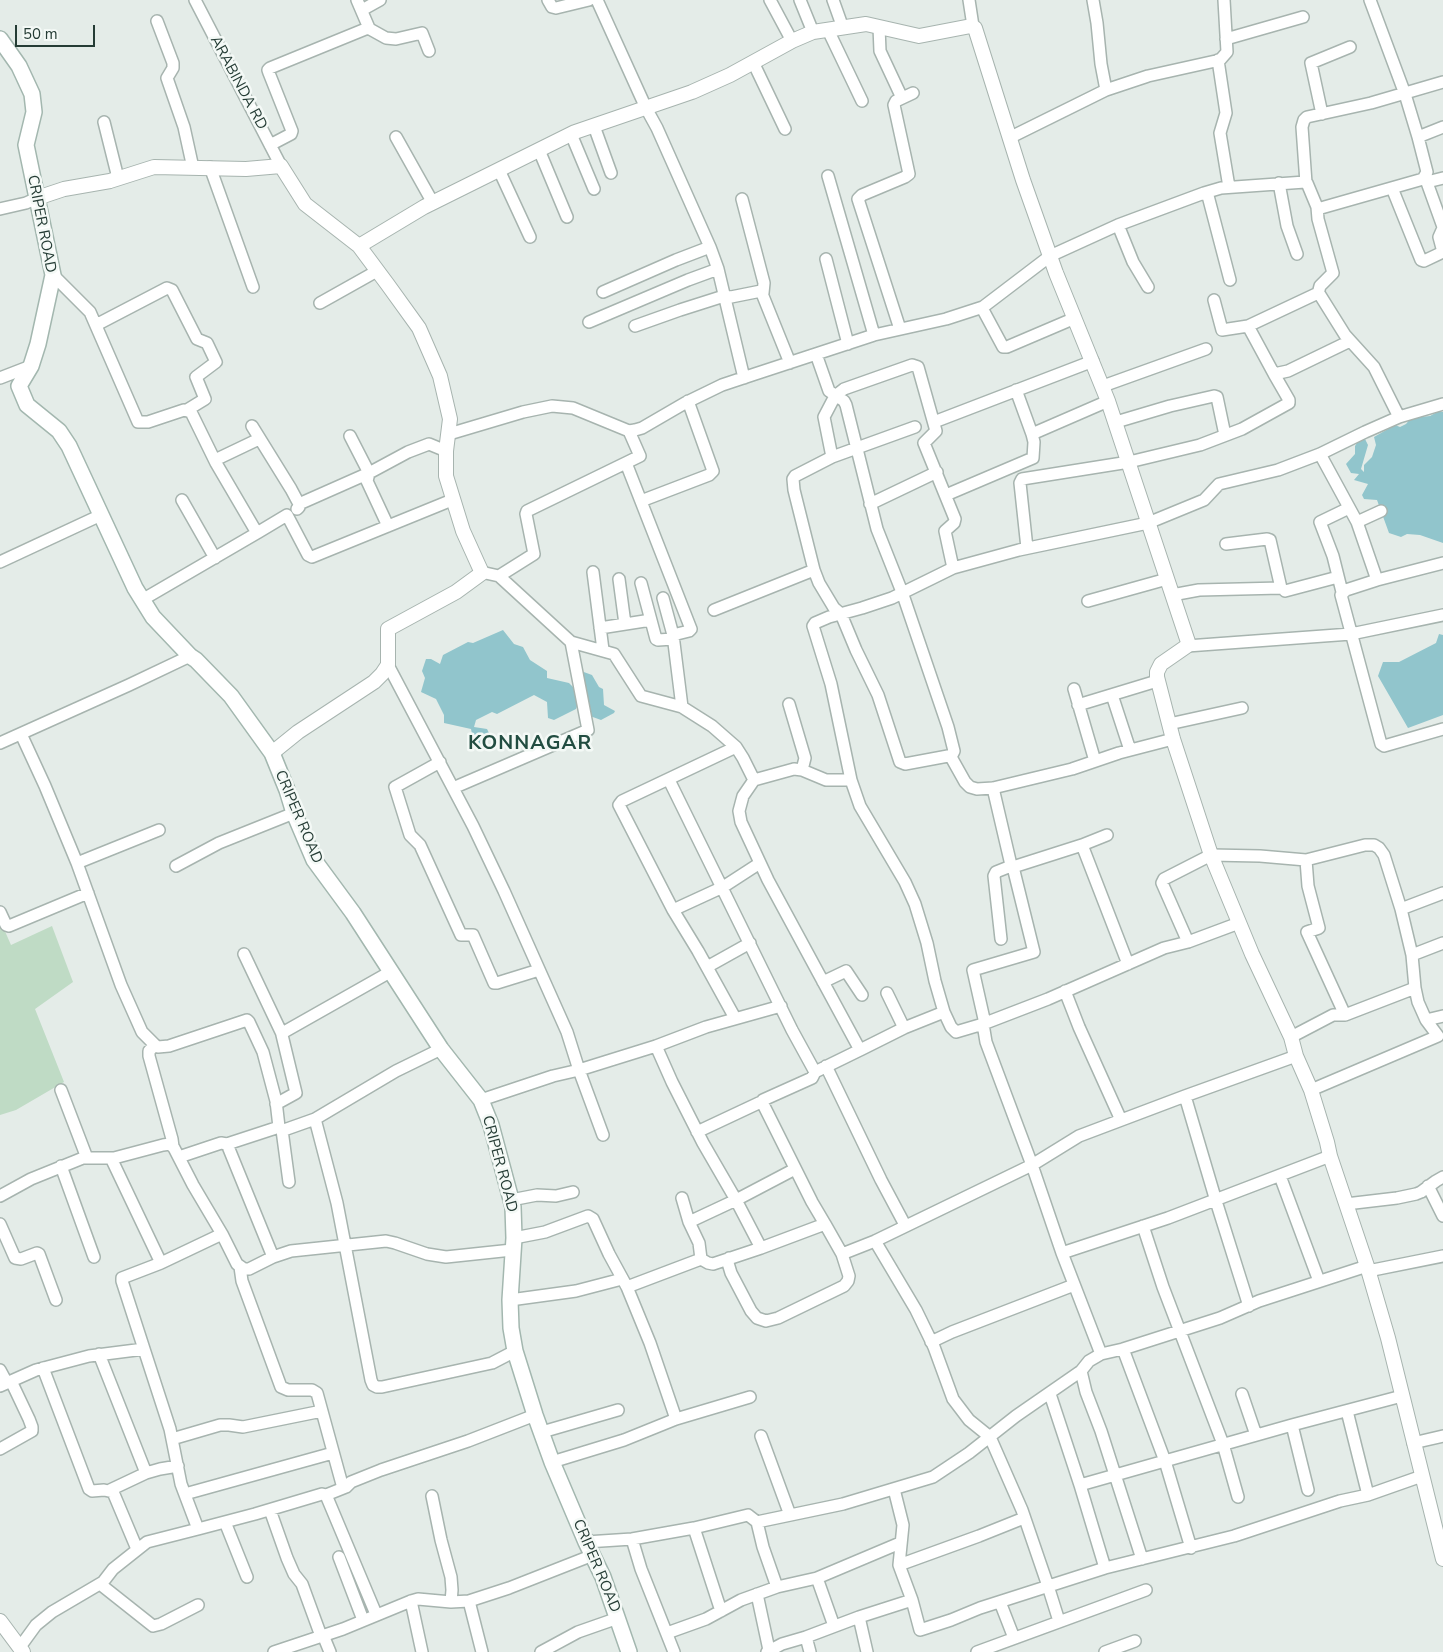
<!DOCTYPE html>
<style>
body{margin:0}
#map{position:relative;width:1443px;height:1652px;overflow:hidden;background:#e4ece8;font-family:"Nunito Sans",sans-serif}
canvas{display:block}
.scale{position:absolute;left:15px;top:25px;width:80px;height:22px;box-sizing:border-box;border:2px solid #253c35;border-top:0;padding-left:6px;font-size:15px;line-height:18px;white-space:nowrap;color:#253c35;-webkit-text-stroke:4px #f4f9f6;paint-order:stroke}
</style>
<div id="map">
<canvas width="1443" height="1652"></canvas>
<div class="scale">50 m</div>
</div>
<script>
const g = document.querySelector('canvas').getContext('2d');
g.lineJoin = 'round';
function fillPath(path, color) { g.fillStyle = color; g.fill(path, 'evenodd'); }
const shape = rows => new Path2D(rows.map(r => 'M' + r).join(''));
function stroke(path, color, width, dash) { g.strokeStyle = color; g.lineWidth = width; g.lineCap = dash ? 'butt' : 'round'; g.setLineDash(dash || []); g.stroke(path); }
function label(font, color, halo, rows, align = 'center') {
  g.font = font + ' "Nunito Sans",sans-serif'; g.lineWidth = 5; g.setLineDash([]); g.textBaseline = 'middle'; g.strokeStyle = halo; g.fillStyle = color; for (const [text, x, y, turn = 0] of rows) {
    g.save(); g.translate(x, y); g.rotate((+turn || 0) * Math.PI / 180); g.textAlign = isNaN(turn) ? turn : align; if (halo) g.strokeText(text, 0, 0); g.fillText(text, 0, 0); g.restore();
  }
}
fillPath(shape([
 [0,920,11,945,52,926,73,982,35,1009,64,1082,16,1110,0,1115]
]), '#bfdbc5');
fillPath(shape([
 [1439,411,1443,412,1443,543,1420,535,1407,534,1401,537,1389,533,1377,500,1364,499,1362,495,1368,484,1354,480,1359,474,1351,473,1346,464,1355,454,1355,446,1359,440,1365,439,1368,445,1361,469,1364,472,1364,465,1372,457,1376,445,1374,437,1395,425,1400,427,1406,424,1411,418,1430,416],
 [503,630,514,644,523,647,530,660,547,671,547,678,569,683,573,687,581,671,592,675,599,687,603,689,604,705,615,711,614,713,601,720,590,716,580,699,576,709,554,720,548,718,547,702,534,695,497,714,492,712,476,720,474,727,487,729,490,735,481,745,474,743,471,729,444,723,444,715,436,699,421,692,425,678,422,671,426,659,431,659,440,664,443,655,468,642,473,643],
 [1439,634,1443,635,1443,715,1408,728,1378,676,1383,662,1399,662,1436,643]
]), '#91c5cc');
const minor = shape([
 [195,0,281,166],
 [357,0,369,28],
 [548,0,552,7,556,8,589,0],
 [597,0,646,108,657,128,710,247],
 [770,0,792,41],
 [800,0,813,32],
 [833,0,843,28],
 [969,0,973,26],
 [1093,0,1097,23,1101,64,1106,90],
 [362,10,380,0],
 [157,21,173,63,173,68,167,78,168,81,184,127,193,168],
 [879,27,880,51,902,98],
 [828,30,862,101],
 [1226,39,1303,17],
 [1218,60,1226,113,1220,133,1229,187],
 [753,62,785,129],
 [1322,114,1311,63,1350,47],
 [104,122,118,178],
 [594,126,611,173],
 [571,134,594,189],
 [396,137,433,203],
 [1418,137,1443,127],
 [1009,138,1106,90,1148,76,1220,60,1227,52,1224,0],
 [270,145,291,134,292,131,269,73,268,70,270,68,368,28,386,38,396,39,422,33,429,51],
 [539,150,567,217],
 [210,167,253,287],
 [499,170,530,237],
 [828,176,874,335],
 [1425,177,1443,227],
 [1427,182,1443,178],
 [1279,183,1287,226,1297,254],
 [1306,183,1302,127,1304,120,1307,117,1371,103,1443,82],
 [1392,188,1421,260,1424,261,1443,252],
 [1207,192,1230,280],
 [742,199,764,283,763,293],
 [1317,207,1318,219,1333,273,1320,286,1318,294],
 [0,209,26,203,37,198],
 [1118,225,1133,262,1148,287],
 [1443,228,1439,237,1443,252],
 [826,259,848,344],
 [53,275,90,312,138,422,148,422,184,410,191,412,216,463,257,533,287,515,308,555,312,557,452,500],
 [603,292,676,260,710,247,718,269],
 [1214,300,1222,330,1248,326],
 [320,303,377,271],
 [982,308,1003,347,1007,347,1075,318],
 [589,322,688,280,718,269,744,378],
 [96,325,167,288,172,290,197,339,207,343,216,362,196,377,205,399,187,410],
 [635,326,680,310,724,296,731,297,761,291,790,363],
 [900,329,858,199,862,195,905,177,909,174,894,105,896,101,913,93],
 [1350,341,1288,371,1274,374,1248,326,1316,294,1320,295,1345,335,1374,367,1399,417,1443,404],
 [816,354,829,391,844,401,846,405,877,529,902,592,948,727,954,751,951,757],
 [0,378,31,366],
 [1103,386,1206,349],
 [934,422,1093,361],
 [1116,422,1170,406,1214,396,1217,397,1225,435],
 [252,426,291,489,299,504,299,507,297,509],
 [449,434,523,412,552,406,573,408,629,431,635,430,642,428,685,403,722,385,755,374,874,335,946,319,983,307,1050,256,1118,225,1204,193,1221,188,1305,182,1307,183,1317,207,1321,208,1423,179,1427,172,1418,137,1405,94,1370,0],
 [1032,434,1108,401],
 [350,436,369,473,367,481,388,526],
 [1320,454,1357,522,1377,580,1443,563],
 [832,457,915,427],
 [215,460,259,439],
 [626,463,691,629,689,631,673,635],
 [946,495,1033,458,1034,442,1032,434,1016,390],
 [182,500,215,558],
 [641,501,709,475,713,471,688,401],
 [299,504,369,473,408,452,429,444,446,451],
 [870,504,937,472],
 [1357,522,1381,511],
 [1027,548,1020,483,1022,479,1129,462,1200,445,1242,429,1289,403,1289,400,1274,374],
 [0,562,101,515],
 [953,568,945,531,954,523,955,519,924,443,936,431,918,367,912,365,844,389,835,396,824,417,832,457,795,476,793,479,794,490,814,570,819,583,834,608,841,614,856,650,878,695,900,762,905,764,948,756,951,757,965,782,970,787,977,789,993,788,1072,769,1119,753,1173,739],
 [481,572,499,576,571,642,614,654,641,696,682,707],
 [593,572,603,650],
 [499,576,534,554,526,514,527,511,640,456,629,431],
 [619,579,625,624],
 [1377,580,1346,590,1341,595,1381,744,1384,746,1443,729],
 [641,583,656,639,658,640,673,639],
 [1285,591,1338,577],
 [1342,592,1333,556,1320,522,1349,508],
 [1172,595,1199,590,1281,588,1270,540,1267,539,1226,544],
 [663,598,673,635,682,707,712,726,736,747,743,758,754,780],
 [142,600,257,533],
 [1088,601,1167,579],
 [714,610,814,570],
 [600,628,651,620],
 [1187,646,1351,634,1443,615],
 [388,665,473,826,504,891,567,1032,579,1070,603,1135],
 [1074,689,1095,761],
 [1112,695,1130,750],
 [789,704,805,758,802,770],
 [1078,705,1157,681],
 [1169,724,1242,708],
 [21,734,45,786,77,863,121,985,142,1032,155,1045,158,1047,169,1046,247,1020,249,1022,263,1052,276,1101,279,1127,281,1130,284,1130,315,1119,396,1071,441,1049],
 [0,743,129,685,190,656],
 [440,762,395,787,410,835,420,845,461,935,473,935,494,983,497,983,539,970],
 [794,769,802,770,826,780,851,780,860,806,905,882,915,904,927,943,935,981,944,1012,904,1028,860,1050,768,880,741,822,739,811,743,796,754,780,794,769],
 [669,780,792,1030,815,1072,860,1050],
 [851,780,831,684,813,626,815,623,829,617,862,608,892,598,953,568,1019,550,1148,523,1204,500,1219,484,1278,470,1320,454,1365,432,1399,417],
 [453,788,588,730,571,642],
 [993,788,1011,865,1013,867,1082,845],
 [1107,835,1082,845,1128,964],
 [1306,860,1365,845,1374,845,1379,848,1384,855,1401,909],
 [77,863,159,830],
 [176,866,219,843,294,813],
 [673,910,619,805,622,801,736,747],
 [0,912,6,925,9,926,88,893],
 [1001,939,994,876,996,872,1011,866],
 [1188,942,1162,883,1164,879,1211,855,1260,856,1306,860,1308,886,1319,928,1307,932,1345,1015],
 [244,954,282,1034],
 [1412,955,1443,943],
 [707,967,750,943],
 [823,982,846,971,862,995],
 [1065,991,1079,1027,1121,1120],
 [887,993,904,1028],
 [944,1012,951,1027,956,1032,983,1024,984,1019,973,970,1034,952,1013,867],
 [735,1018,698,951,673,910,723,887,760,863],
 [1426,1020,1418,1002,1415,988,1412,955,1401,909,1443,893],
 [1291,1037,1333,1015,1345,1015,1415,988],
 [155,1045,149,1051,149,1056,172,1139,173,1147],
 [656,1046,672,1082,703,1143,736,1200,761,1248],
 [826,1066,881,1180,905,1225],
 [815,1072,812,1078,763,1100,762,1102,812,1202,825,1224],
 [61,1090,87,1158],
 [1311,1090,1438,1036,1426,1020,1443,1016],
 [1185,1096,1216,1201,1249,1306],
 [481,1100,553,1076,579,1070,656,1046,706,1027,781,1006],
 [276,1104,296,1093,282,1035,284,1032,390,972],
 [315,1119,337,1203,371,1380,373,1385,377,1387,382,1387,492,1363,515,1351],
 [282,1130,289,1182],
 [697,1132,763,1101],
 [227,1144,279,1127],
 [179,1157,221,1143,227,1144,273,1257],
 [111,1158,161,1263],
 [61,1166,94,1257],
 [1280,1176,1319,1281],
 [1428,1186,1443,1216],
 [0,1196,31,1179,83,1158,114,1158,163,1145,170,1144,174,1148,193,1185,222,1234,237,1264,244,1269,249,1269,273,1257,291,1251,386,1241,395,1243,427,1254,446,1257,512,1250],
 [682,1198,689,1222,699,1243,701,1259],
 [511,1200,537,1195,556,1196,573,1192],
 [1346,1204,1397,1198,1416,1194,1421,1192,1436,1181,1443,1177],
 [689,1222,736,1200,795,1169],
 [0,1224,15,1258,21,1259,37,1253,39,1254,56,1300],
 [1143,1226,1163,1287,1223,1444,1238,1497],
 [514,1238,545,1232,588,1216,593,1219,609,1254,627,1287,701,1259,708,1263,713,1264,761,1248,825,1224,842,1254,875,1241,1032,1165,1079,1136,1185,1096,1296,1056],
 [875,1241,916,1310,934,1347,953,1399,969,1420,990,1437,1022,1510,1048,1586,1059,1621],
 [1062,1253,1032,1165,986,1042,983,1024,1048,999,1164,948,1188,942,1239,923],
 [729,1258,728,1263,731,1273,751,1311,757,1318,766,1321,778,1318,844,1286,848,1281,849,1276,842,1254],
 [240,1267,242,1281,281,1387,288,1390,312,1390,317,1393,343,1488],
 [1368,1271,1443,1256],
 [627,1287,650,1343,676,1419],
 [510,1300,576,1291,622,1279],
 [931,1342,952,1332,1074,1285],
 [144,1349,170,1429,181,1484,198,1529,255,1514,322,1494,326,1495,346,1487,351,1482,381,1470,468,1441,535,1415],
 [1123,1349,1165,1461,1191,1548],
 [99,1354,146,1473],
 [1101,1354,1062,1253,1168,1218,1330,1156],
 [43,1368,89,1489,92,1491,104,1490,113,1492,137,1549],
 [0,1370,7,1383],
 [1081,1371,1086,1392,1101,1431,1142,1559],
 [0,1386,36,1370,89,1356,144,1349,122,1281,122,1278,161,1263,222,1234],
 [1050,1394,1080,1485,1292,1425,1402,1396],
 [1242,1394,1256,1435],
 [1347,1411,1368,1495],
 [1292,1425,1308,1490],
 [542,1432,618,1410],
 [761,1436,790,1515],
 [172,1439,220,1425,229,1425,243,1427,322,1411],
 [1413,1443,1443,1436],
 [0,1449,32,1431,32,1427,29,1419,11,1381],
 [552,1462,624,1440,676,1419,750,1397],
 [1080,1485,1105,1568],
 [894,1489,903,1525,899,1565,912,1600],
 [110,1490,146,1473,160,1469,178,1466],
 [185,1494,333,1453],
 [326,1495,376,1614],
 [432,1496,441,1540,451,1577,452,1590,451,1602],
 [270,1510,287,1558,294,1574,302,1584,321,1636],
 [225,1522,247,1577],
 [757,1522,763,1547,777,1587],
 [694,1528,721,1611],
 [632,1539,641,1569,674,1652],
 [586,1542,632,1539,694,1528,748,1515,757,1522,843,1504,933,1477,969,1453,1016,1416,1081,1371,1089,1361,1101,1354,1123,1349,1220,1318,1259,1301,1367,1266],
 [339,1557,363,1620],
 [899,1565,979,1536,1024,1518],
 [817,1578,834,1626],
 [100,1584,153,1626,161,1624,198,1605],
 [757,1594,769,1650],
 [411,1601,422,1652],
 [469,1601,482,1652],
 [1000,1602,1014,1638],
 [859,1617,867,1652],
 [667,1633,706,1619,741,1600,777,1587,817,1578,900,1543],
 [323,1635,330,1652],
 [806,1637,810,1652],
 [20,1647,36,1625,52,1612,103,1582,113,1569,147,1542,198,1529],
 [274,1652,343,1629,411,1601,418,1599,451,1602,469,1601,509,1588,593,1555],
 [541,1652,578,1632,618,1618],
 [767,1652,782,1644,806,1637,859,1617,912,1600,920,1630,951,1620,980,1608,1105,1568,1234,1536,1340,1501,1368,1495,1422,1476],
 [977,1652,1146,1590],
 [1105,1652,1135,1641]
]);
const tertiary = shape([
 [37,198,64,189,110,181,154,167,246,169,281,166,305,204,359,246,388,285,419,328,440,376,450,419,446,451,446,476,463,531,482,573,456,592,388,629,388,665,382,674,374,682,298,732,272,753],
 [359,246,424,207,575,132,692,92,730,75,792,41,813,32,866,24,919,36,971,26,975,28,1023,180,1056,273,1108,401,1188,642,1187,646,1161,664,1157,672,1157,677,1173,739,1211,855,1252,954,1291,1037,1296,1056,1311,1090,1327,1142,1330,1156,1367,1266,1388,1338,1443,1559],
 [0,1621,23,1652]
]);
const secondary = shape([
 [0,39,19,66,32,94,34,112,26,145,53,275,38,344,31,366,19,386,27,405,59,431,69,446,135,588,153,617,190,656,196,660,231,696,272,753,287,790,294,813,314,860,353,913,441,1049,481,1100,491,1125,513,1207,514,1238,510,1300,511,1328,515,1351,535,1415,552,1462,586,1542,603,1577,629,1652]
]);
stroke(minor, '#a7b4af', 14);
stroke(tertiary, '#a7b4af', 16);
stroke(secondary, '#a3b7af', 18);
stroke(minor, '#fff', 11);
stroke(tertiary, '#fff', 14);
stroke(secondary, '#fff', 15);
label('15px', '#253c35', '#f4f9f6', [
 ["ARABINDA RD",238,83,62],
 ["CRIPER ROAD",41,224,79],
 ["CRIPER ROAD",298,817,67],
 ["CRIPER ROAD",499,1164,75],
 ["CRIPER ROAD",596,1566,67]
]);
g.letterSpacing = '1px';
label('bold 20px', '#224d41', '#f4f9f6', [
 ["KONNAGAR",530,744]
]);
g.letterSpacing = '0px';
</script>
